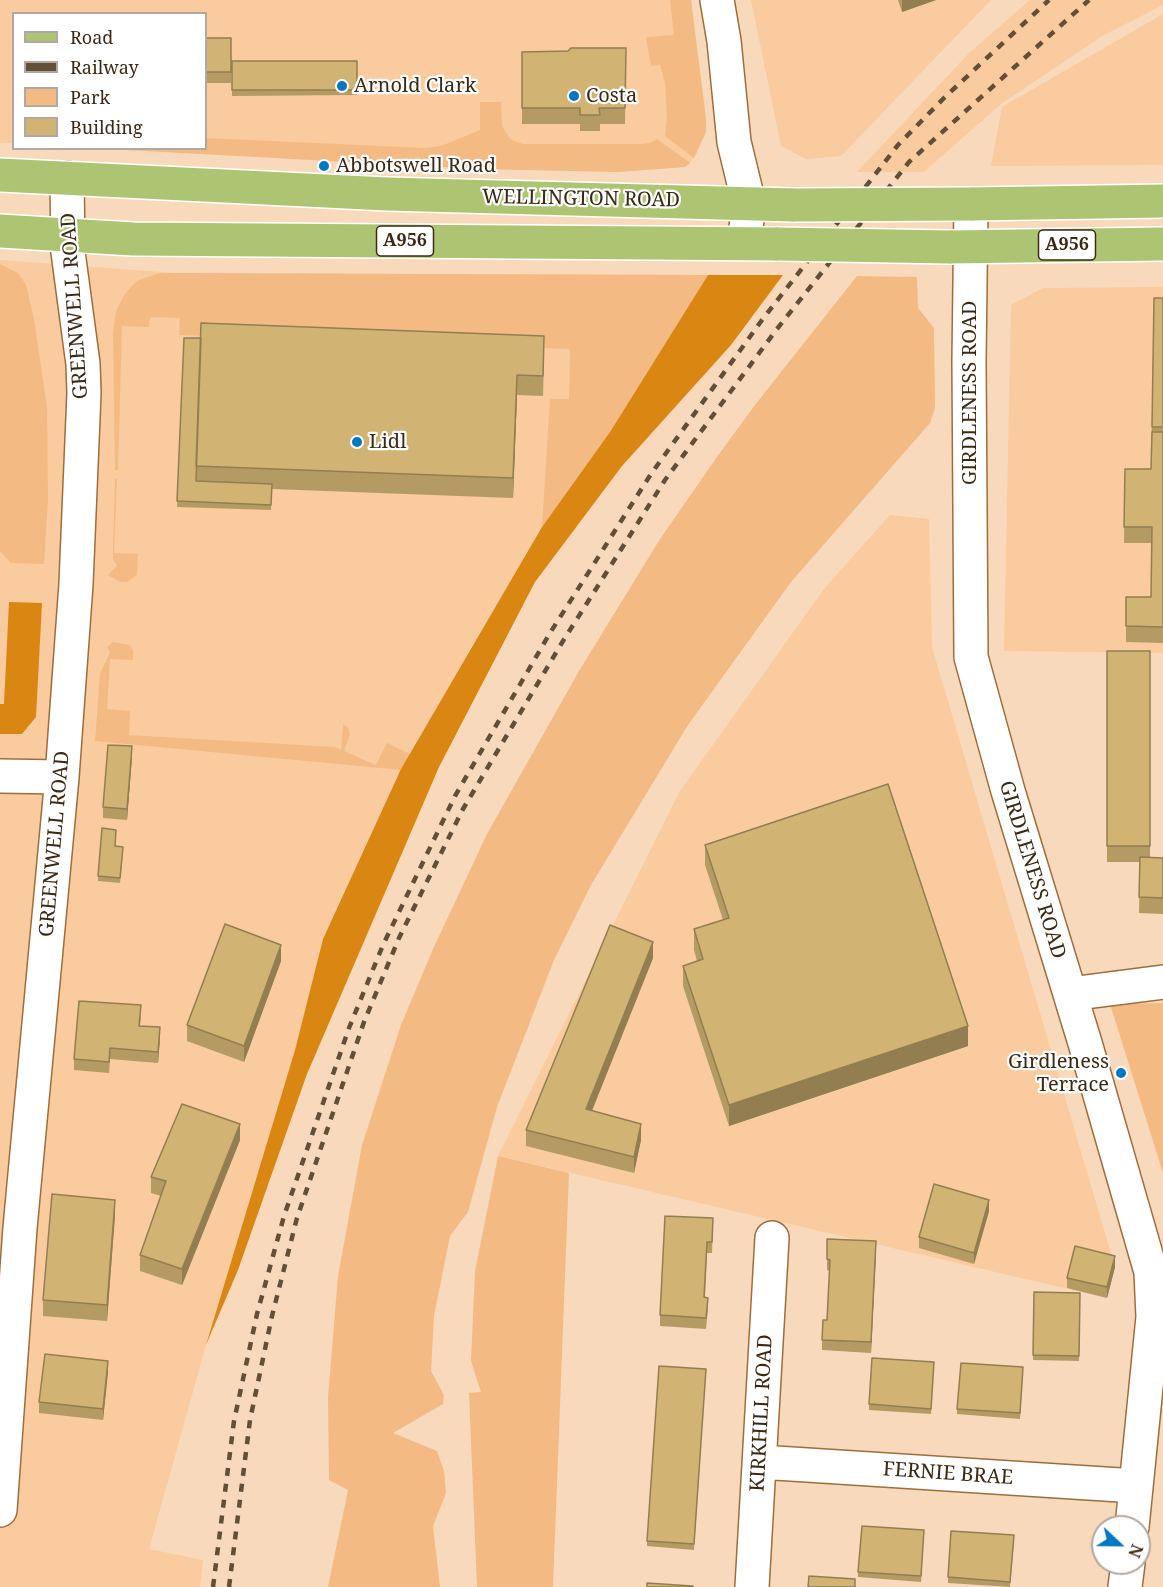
<!DOCTYPE html>
<style>
body{margin:0}
#map{position:relative;width:1163px;height:1587px;overflow:hidden;background:#f9d9bb;font-family:"Noto Serif",serif}
canvas{display:block}
.legend{position:absolute;left:12px;top:12px;width:195px;height:138px;box-sizing:border-box;background:#fff;border:2px solid #b1a9a1;margin:0;padding:8px 10px;list-style:none;font-size:18px;color:#3c2914}
.legend li{display:flex;align-items:center;gap:12px;height:30px}
.legend b{width:30px;border:2px solid #b1a9a1}
.north{position:absolute;left:1091px;top:1515px;width:60px;height:60px;box-sizing:border-box;background:#fff;border:2px solid #b1a9a1;border-radius:50%;rotate:112deg;font-size:16px;font-weight:700;line-height:24px;text-align:center;color:#3c2914}
.north::after{content:'';display:block;margin:auto;width:21px;height:27px;background:#0079c2;clip-path:polygon(50% 0,100% 100%,50% 72%,0 100%)}
</style>
<div id="map">
<canvas width="1163" height="1587"></canvas>
<ul class="legend">
<li><b style="height:8px;background:#adc573"></b>Road</li>
<li><b style="height:8px;background:#634e37"></b>Railway</li>
<li><b style="height:16px;background:#f3bb83"></b>Park</li>
<li><b style="height:16px;background:#d1b474"></b>Building</li>
</ul>
<div class="north">N</div>
</div>
<script>
const g = document.querySelector('canvas').getContext('2d');
g.lineJoin = 'round';
function fillPath(path, color) { g.fillStyle = color; g.fill(path, 'evenodd'); }
const shape = rows => new Path2D(rows.map(r => 'M' + r).join(''));
function stroke(path, color, width, dash) { g.strokeStyle = color; g.lineWidth = width; g.lineCap = dash ? 'butt' : 'round'; g.setLineDash(dash || []); g.stroke(path); }
function label(font, color, halo, rows, align = 'center') {
  g.font = font + ' "Noto Serif",serif'; g.lineWidth = 4.5; g.setLineDash([]); g.textBaseline = 'middle'; g.strokeStyle = halo; g.fillStyle = color; for (const [text, x, y, turn = 0] of rows) {
    g.save(); g.translate(x, y); g.rotate((+turn || 0) * Math.PI / 180); g.textAlign = isNaN(turn) ? turn : align; if (halo) g.strokeText(text, 0, 0); g.fillText(text, 0, 0); g.restore();
  }
}
fillPath(shape([
 [0,0,691,0,706,119,706,132,694,158,685,167,618,172,480,169,108,149,206,148,206,14,14,14,13,143,0,143],
 [751,0,991,0,841,156,806,159,781,146],
 [1030,0,1163,0,1163,5,1104,35,1001,104,924,172,857,172,970,52],
 [1163,14,1163,165,991,166,1002,107],
 [0,260,175,273,708,275,610,432,542,527,401,769,323,939,295,1050,206,1345,149,1549,203,1560,200,1587,0,1587],
 [1163,287,1163,653,1004,651,1011,305,1043,288],
 [890,515,929,519,932,647,1115,1267,1107,1298,498,1156,680,791,824,589]
]), '#f9cb9e');
fillPath(shape([
 [670,0,691,0,706,119,706,132,694,158,665,136,667,118,665,83,660,65,651,66,646,37,674,35],
 [480,102,501,102,502,126,510,139,517,142,523,144,642,144,650,143,657,139,690,163,685,167,618,172,480,169,108,149,206,148,206,138,425,148,441,146,480,130],
 [0,264,18,273,26,285,34,319,47,407,48,499,44,564,11,563,0,551],
 [160,273,175,273,708,275,610,432,542,527,550,399,569,399,570,349,179,335,180,318,150,317,149,327,122,326,118,470,115,470,113,333,116,311,125,294,133,285,139,280],
 [857,276,917,277,918,308,934,328,935,408,930,423,791,582,688,725,591,885,554,960,497,1107,468,1212,450,1236,434,1316,431,1371,444,1395,443,1404,393,1433,437,1451,444,1471,446,1493,433,1526,440,1587,328,1587,348,1490,329,1480,328,1397,338,1276,362,1145,401,1025,433,949,487,834,579,671,660,539,719,454,755,405],
 [115,479,117,479,114,553,138,554,137,575,127,582,120,582,108,575,117,566,113,559,113,553],
 [113,642,130,645,133,651,133,660,110,659,107,709,130,711,129,735,335,747,341,750,343,724,348,727,350,734,344,751,376,765,387,743,410,754,401,770,95,741,100,674,110,652,107,647],
 [1163,1003,1163,1173,1110,1004],
 [498,1156,569,1173,553,1587,477,1587,469,1393,481,1392,471,1361,475,1271]
]), '#f3bb83');
fillPath(shape([
 [708,275,783,275,731,345,622,466,535,582,439,767,307,1074,238,1270,206,1345,295,1050,323,939,401,769,542,527,610,432],
 [9,602,42,603,36,717,22,734,0,734,0,704,4,704]
]), '#d98613');
const minor = shape([
 [717,0,724,41,734,142,749,204,744,243],
 [971,204,969,361,971,657,1008,791,1085,1043,1151,1272,1153,1317,1132,1527],
 [0,776,62,777],
 [1070,994,1163,982],
 [760,1462,1136,1486],
 [0,1510,20,1228,62,777,76,584,84,393,83,364,68,252,67,178],
 [752,1587,772,1238],
 [1125,1587,1128,1563]
]);
const major = shape([
 [0,175,387,194,794,205],
 [971,204,1163,201],
 [0,231,133,239,778,244],
 [949,247,1163,244]
]);
stroke(minor, '#9d6e3c', 36);
stroke(major, '#fff', 36);
stroke(minor, '#fff', 33);
stroke(major, '#adc573', 33);
stroke(shape([
 [213,1587,234,1421,257,1314,284,1216,349,1028,383,945,455,796,550,633,651,474,762,320,898,145,944,98,1049,0],
 [229,1587,250,1420,272,1316,297,1218,364,1022,399,938,463,809,563,641,665,480,777,329,909,162,1089,0]
]), '#634e37', 4.5, [8, 8]);
const majorBridge = shape([
 [794,205,971,204],
 [778,244,949,247]
]);
stroke(majorBridge, '#fff', 36, []);
stroke(majorBridge, '#adc573', 33);
fillPath(shape([
 [898,0,936,0,902,12],
 [206,38,231,38,231,83,206,83],
 [626,48,625,124,600,124,600,131,580,131,580,124,522,124,522,52,568,51],
 [232,61,357,61,357,95,232,96],
 [1154,298,1163,298,1163,643,1126,642,1126,597,1151,597,1152,543,1124,543,1125,469,1151,469],
 [184,338,544,357,543,396,517,395,513,498,272,489,271,510,177,507],
 [1107,651,1150,651,1150,857,1163,858,1163,914,1139,913,1140,862,1107,862],
 [132,757,127,820,103,818,103,807],
 [705,845,968,1046,729,1126,683,986,683,966,697,961,694,950,694,929,723,920,705,865],
 [115,846,123,852,120,883,98,881,98,876],
 [653,958,592,1111,641,1140,634,1173,526,1146,526,1130],
 [281,961,244,1062,187,1041,187,1025],
 [141,1016,140,1026,160,1038,158,1063,110,1059,109,1073,74,1070,74,1059],
 [240,1140,182,1285,140,1271,140,1255,161,1196,151,1193,151,1177],
 [989,1211,974,1264,919,1248,919,1237],
 [115,1215,107,1321,43,1316,43,1300],
 [713,1229,712,1253,707,1253,705,1297,708,1309,706,1329,660,1326,660,1315],
 [827,1239,876,1252,871,1353,822,1350,822,1340,827,1320,830,1271,827,1270],
 [1115,1267,1107,1298,1067,1288,1067,1278],
 [1034,1292,1080,1293,1079,1361,1033,1360],
 [934,1362,931,1414,869,1410,869,1404],
 [706,1369,694,1550,647,1546,647,1541],
 [108,1372,103,1420,39,1413,39,1402],
 [1023,1373,1020,1419,957,1414,957,1409],
 [924,1530,921,1582,858,1577,858,1572],
 [1014,1541,1010,1587,948,1583,948,1577]
]), '#b49b64');
fillPath(shape([
 [902,0,936,0,902,12],
 [517,375,517,395,513,498,513,478],
 [132,746,132,757,127,820,127,809],
 [653,942,653,958,586,1125,586,1109],
 [281,945,281,961,244,1062,244,1046],
 [968,1026,968,1046,729,1126,729,1105],
 [160,1027,160,1038,158,1063,158,1052],
 [240,1124,240,1140,182,1285,182,1269],
 [641,1124,641,1140,634,1173,634,1157],
 [115,1200,115,1215,107,1321,107,1305],
 [989,1200,989,1211,974,1264,974,1253],
 [876,1241,876,1252,871,1353,871,1342],
 [1115,1256,1115,1267,1107,1298,1107,1287],
 [108,1361,108,1372,103,1420,103,1409]
]), '#927e51');
const building = shape([
 [206,38,231,38,231,72,206,72,206,38],
 [571,48,626,48,625,108,599,108,600,115,580,115,580,108,522,108,522,52,568,51,571,48],
 [232,61,357,61,357,90,232,90,232,61],
 [1154,298,1163,298,1163,427,1152,427,1154,298],
 [201,323,544,336,543,376,517,375,513,478,196,466,201,323],
 [184,338,201,338,196,481,272,484,271,505,177,501,184,338],
 [1152,432,1163,432,1163,627,1126,626,1126,597,1151,597,1152,527,1124,527,1125,469,1151,469,1152,432],
 [1107,651,1150,651,1150,846,1107,846,1107,651],
 [108,745,132,746,127,809,103,807,108,745],
 [888,784,968,1026,729,1105,683,966,703,959,694,929,729,918,705,845,888,784],
 [102,828,116,830,115,846,123,847,120,878,98,876,102,828],
 [1140,857,1163,858,1163,898,1139,897,1140,857],
 [225,924,281,945,244,1046,187,1025,225,924],
 [610,925,653,942,586,1109,641,1124,634,1157,526,1130,610,925],
 [79,1001,141,1005,139,1026,160,1027,158,1052,110,1048,109,1062,74,1059,79,1001],
 [182,1104,240,1124,182,1269,140,1255,166,1181,151,1177,182,1104],
 [934,1184,989,1200,974,1253,919,1237,934,1184],
 [52,1194,115,1200,107,1305,43,1300,52,1194],
 [665,1216,713,1218,712,1242,707,1242,704,1297,708,1298,706,1318,660,1315,665,1216],
 [827,1239,876,1241,871,1342,822,1340,823,1320,827,1320,830,1260,827,1259,827,1239],
 [1075,1246,1115,1256,1107,1287,1067,1278,1075,1246],
 [1034,1292,1080,1293,1079,1356,1033,1355,1034,1292],
 [45,1354,108,1361,103,1409,39,1402,45,1354],
 [872,1358,934,1362,931,1409,869,1404,872,1358],
 [961,1363,1023,1367,1020,1413,957,1409,961,1363],
 [659,1366,706,1369,694,1544,647,1541,659,1366],
 [862,1526,924,1530,921,1576,858,1572,862,1526],
 [951,1531,1014,1535,1010,1582,948,1577,951,1531],
 [809,1576,855,1579,855,1587,808,1587,809,1576],
 [647,1583,693,1586,693,1587,647,1587,647,1583]
]);
fillPath(building, '#d1b474');
stroke(building, '#927e51', 1.5);
for (const [x, y, r, color] of [
 [342,86,6,"#0079c2"],
 [574,96,6,"#0079c2"],
 [324,166,6,"#0079c2"],
 [357,442,6,"#0079c2"],
 [1121,1073,6,"#0079c2"]
]) { const dot = new Path2D(); dot.arc(x, y, r, 0, 2 * Math.PI); g.fillStyle = color; g.fill(dot); stroke(dot, '#fff', 2); }
for (const [x, y, w] of [
 [405,241,57],
 [1067,245,57]
]) { const box = new Path2D(); box.roundRect(x - w / 2, y - 15, w, 30, 4.5); g.fillStyle = '#fff'; g.fill(box); stroke(box, '#3c2914', 1.5); }
label('bold 18px', '#3c2914', null, [
 ["A956",405,241],
 ["A956",1067,245]
]);
label('20px', '#3c2914', '#fff', [
 ["Arnold Clark",354,86],
 ["Costa",586,96],
 ["Abbotswell Road",336,166],
 ["Lidl",369,442],
 ["Girdleness",1109,1062,"right"],
 ["Terrace",1109,1085,"right"]
], 'left');
label('20px', '#3c2914', '#fff', [
 ["WELLINGTON ROAD",581,199,1],
 ["GREENWELL ROAD",75,306,-94],
 ["GIRDLENESS ROAD",970,393,-90],
 ["GREENWELL ROAD",55,844,-85],
 ["GIRDLENESS ROAD",1032,870,73],
 ["KIRKHILL ROAD",762,1413,-87],
 ["FERNIE BRAE",948,1474,4]
]);
</script>
